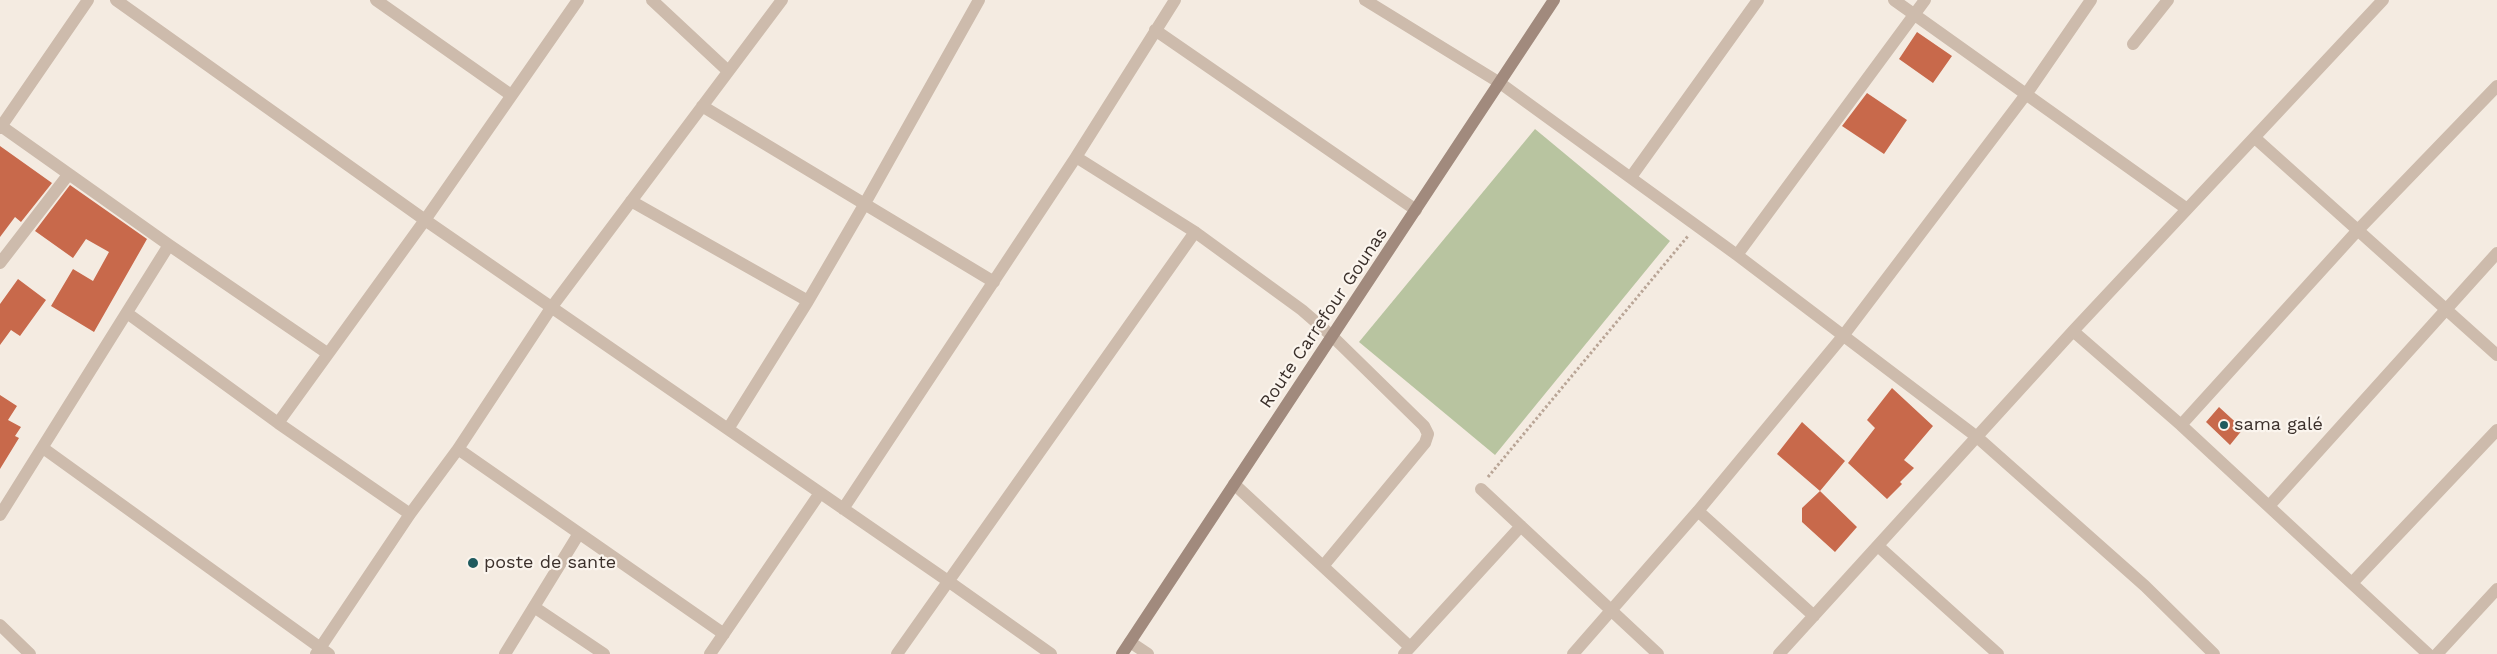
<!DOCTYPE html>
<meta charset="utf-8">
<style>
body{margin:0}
canvas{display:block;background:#f4ebe1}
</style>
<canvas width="2497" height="654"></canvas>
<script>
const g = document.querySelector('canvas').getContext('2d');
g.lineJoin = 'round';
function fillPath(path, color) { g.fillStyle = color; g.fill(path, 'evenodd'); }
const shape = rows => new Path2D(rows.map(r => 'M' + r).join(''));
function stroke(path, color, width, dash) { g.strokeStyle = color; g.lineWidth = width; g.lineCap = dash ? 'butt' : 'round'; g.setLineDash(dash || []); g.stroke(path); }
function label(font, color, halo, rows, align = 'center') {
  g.font = font + ' "Work Sans",sans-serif'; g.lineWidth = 4.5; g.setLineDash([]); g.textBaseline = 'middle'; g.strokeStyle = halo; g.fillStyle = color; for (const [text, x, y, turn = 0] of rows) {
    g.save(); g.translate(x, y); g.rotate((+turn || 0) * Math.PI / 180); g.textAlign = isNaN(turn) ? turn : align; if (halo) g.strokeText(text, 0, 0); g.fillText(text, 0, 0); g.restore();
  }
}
fillPath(shape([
 [1535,129,1670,241,1495,455,1359,342]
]), '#b8c4a0');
fillPath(shape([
 [1917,32,1952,56,1933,83,1899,59],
 [1867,93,1907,120,1884,154,1842,126],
 [0,146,52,183,21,222,15,217,0,237],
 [70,185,147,239,94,332,51,306,73,269,93,281,109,252,86,239,73,258,35,231],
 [18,279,46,300,20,336,11,330,0,345,0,304],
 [1892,388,1933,426,1904,460,1914,468,1900,482,1902,484,1887,499,1848,463,1875,428,1867,420],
 [0,395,17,406,8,420,21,427,15,436,19,438,0,469],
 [2219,407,2243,429,2230,445,2206,422],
 [1802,422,1845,461,1820,491,1777,454],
 [1820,491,1857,527,1835,552,1802,522,1802,508]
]), '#c8694b');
stroke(shape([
 [1488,477,1688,236]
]), '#b9a596', 3, [2.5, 2.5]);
stroke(shape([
 [116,0,425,220,948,581,1051,654],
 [376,0,511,95],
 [652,0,728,71],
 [1365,0,1500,83,1737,255,1977,437,2145,586,2214,654],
 [1894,0,2187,209],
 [1155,30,1416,210],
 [2133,44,2168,0],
 [702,106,994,282],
 [1,126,169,245,327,353],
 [0,128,88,0],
 [2255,138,2497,355],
 [1076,157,1195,232,1302,310,1333,337,1424,426,1428,434,1425,443,1324,565],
 [1631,177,1758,0],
 [631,201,808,301],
 [1737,255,1925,0],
 [0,263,68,175],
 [127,313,278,423,410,514],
 [2073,331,2181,425,2428,654],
 [278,423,425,220,578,0],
 [2181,425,2358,230,2497,86],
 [728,429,808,301,864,205,979,0],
 [43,448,329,654],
 [458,449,724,634],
 [1234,484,1410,647],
 [1481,489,1658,654],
 [2269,506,2497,253],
 [843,509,1076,157,1175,0],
 [1698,511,1814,616],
 [0,515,169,245],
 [1878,546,1998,654],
 [2352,583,2497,430],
 [534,607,604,654],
 [0,625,30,654],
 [1130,642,1148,654],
 [316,654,410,514,458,449,551,308,782,0],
 [505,654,578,535],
 [710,654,820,493],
 [897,654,1195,232],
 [1404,654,1521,526],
 [1573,654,1698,511,1843,336,2027,93,2091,0],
 [1779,654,2073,331,2383,0],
 [2437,654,2497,589]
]), '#cdbbac', 12);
stroke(shape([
 [1122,654,1554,0]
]), '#a18a7d', 12);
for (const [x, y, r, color] of [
 [2224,425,5,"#1f5a5e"],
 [473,563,6,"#1f5a5e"]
]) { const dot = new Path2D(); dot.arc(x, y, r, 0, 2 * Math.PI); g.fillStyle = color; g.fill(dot); stroke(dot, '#fbf5ee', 2); }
label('18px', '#3b302b', '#fbf5ee', [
 ["Route Carrefour Gounas",1324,318,-56]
]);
label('18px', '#3b302b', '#fbf5ee', [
 ["sama galé",2234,425],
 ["poste de sante",484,563]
], 'left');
</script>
